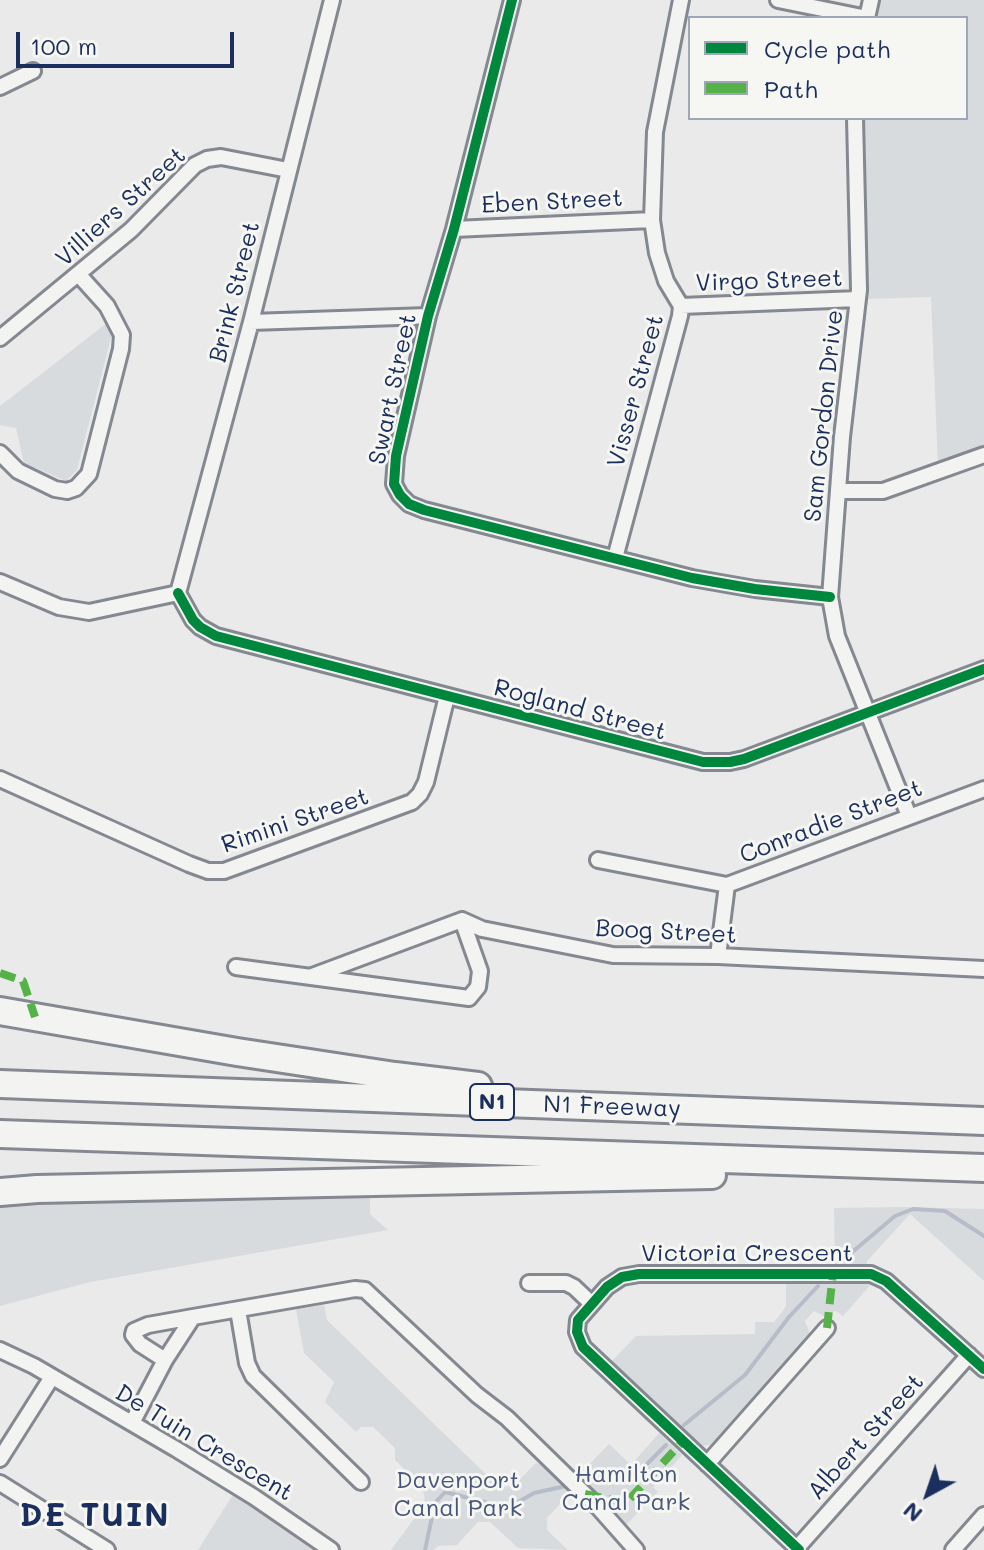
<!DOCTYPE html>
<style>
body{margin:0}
#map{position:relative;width:984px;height:1550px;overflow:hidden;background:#e9eae9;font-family:Mali,sans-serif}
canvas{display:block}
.legend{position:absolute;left:688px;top:16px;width:280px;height:104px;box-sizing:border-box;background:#f6f6f2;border:2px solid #9ea6b7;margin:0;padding:10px 14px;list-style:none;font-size:24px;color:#1b2f5e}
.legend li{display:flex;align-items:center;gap:16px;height:40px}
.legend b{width:40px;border:2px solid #9ea6b7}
.north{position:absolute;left:888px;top:1454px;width:80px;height:80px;-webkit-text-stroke:6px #f6f6f2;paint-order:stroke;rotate:220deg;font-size:22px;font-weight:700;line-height:32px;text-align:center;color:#1b2f5e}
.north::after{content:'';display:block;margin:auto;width:28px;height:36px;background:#1b2f5e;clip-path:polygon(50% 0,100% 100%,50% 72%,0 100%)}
.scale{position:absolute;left:16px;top:32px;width:218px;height:36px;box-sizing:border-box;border:4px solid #1b2f5e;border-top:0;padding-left:10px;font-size:24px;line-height:28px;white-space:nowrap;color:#1b2f5e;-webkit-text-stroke:6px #f6f6f2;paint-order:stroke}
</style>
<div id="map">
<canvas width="984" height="1550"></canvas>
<ul class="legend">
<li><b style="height:10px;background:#00873e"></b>Cycle path</li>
<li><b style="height:10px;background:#55b248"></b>Path</li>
</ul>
<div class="north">N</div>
<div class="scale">100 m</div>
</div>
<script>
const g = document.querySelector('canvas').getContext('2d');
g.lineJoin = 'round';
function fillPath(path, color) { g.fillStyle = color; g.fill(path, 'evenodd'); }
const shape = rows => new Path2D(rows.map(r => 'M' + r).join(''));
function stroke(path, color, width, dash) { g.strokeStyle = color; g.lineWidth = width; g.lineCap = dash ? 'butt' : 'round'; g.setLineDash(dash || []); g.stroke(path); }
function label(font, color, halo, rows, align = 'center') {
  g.font = font + ' Mali,sans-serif'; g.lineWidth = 6; g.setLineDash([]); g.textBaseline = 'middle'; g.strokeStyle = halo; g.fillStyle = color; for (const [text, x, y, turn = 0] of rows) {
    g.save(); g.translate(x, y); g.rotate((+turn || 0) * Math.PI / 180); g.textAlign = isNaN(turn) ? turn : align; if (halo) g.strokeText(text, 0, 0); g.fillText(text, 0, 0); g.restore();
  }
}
fillPath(shape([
 [880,0,984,0,984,448,938,465,931,297,868,299,863,118,966,118,966,18,876,18],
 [107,323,113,330,77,470,66,481,24,463,16,428,0,425,0,406],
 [370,1196,370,1214,388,1230,90,1282,0,1306,0,1204],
 [902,1207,984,1209,984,1281,910,1214,867,1261,867,1267,835,1267,834,1208],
 [786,1280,874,1281,843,1316,836,1311,824,1316,814,1311,805,1321,811,1336,713,1445,698,1446,610,1363,636,1336,755,1334,755,1322,774,1322,783,1311,786,1305],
 [324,1305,327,1320,498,1486,512,1487,536,1463,549,1467,573,1490,547,1518,547,1530,568,1550,518,1548,490,1522,478,1522,457,1545,438,1546,434,1550,391,1550,425,1504,423,1487,395,1460,395,1448,373,1427,361,1427,356,1432,325,1402,334,1382,304,1353,296,1309],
 [659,1433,682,1455,653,1487,658,1492,624,1527,577,1477,609,1444,631,1465],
 [234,1493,311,1546,317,1550,198,1550]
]), '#d8dbde');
stroke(shape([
 [844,1259,895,1216,913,1209,945,1211,984,1236],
 [684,1425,745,1375,789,1317,818,1286],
 [647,1464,666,1445],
 [425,1550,435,1503,445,1492,508,1508,534,1493,566,1486]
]), '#b7bdc8', 4);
const minor = shape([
 [512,0,454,229,428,316,396,456,394,484,400,495,409,504,424,510,692,578,755,589,830,597],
 [778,0,867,18],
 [867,18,871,0],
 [0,87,33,71],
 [855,118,859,290,842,437,830,597,837,636,909,816],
 [454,229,652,220],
 [681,306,858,299],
 [251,322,428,316],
 [0,338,131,230,195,165,207,159,221,157,288,170],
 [0,453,18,471,55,489,67,491,76,488,89,474,121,349,122,335,107,306,79,275],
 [838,491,883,491,984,455],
 [615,558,680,316,681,306,666,281,657,253,652,220,655,132,681,0],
 [0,582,59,607,89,612,178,593],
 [178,593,193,620,200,627,216,636,703,762,730,762,744,759,984,669],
 [178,593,251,322,332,0],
 [0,779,189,864,208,871,224,871,412,802,420,794,426,782,447,696],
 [598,860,727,885,984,789],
 [718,956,727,885],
 [236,967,469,998,478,987,480,971,462,920],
 [312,976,462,920,482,929,613,955,718,956,984,969],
 [529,1283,566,1283,574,1287,592,1304],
 [238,1310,247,1363,253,1376,361,1482],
 [0,1350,34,1366,176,1449,254,1497,331,1550],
 [165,1360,140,1344,133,1335,134,1331,148,1325,193,1317],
 [132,1423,165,1360,193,1317,355,1289,365,1290,477,1395,507,1418,598,1507,636,1550],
 [0,1459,52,1377],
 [707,1464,827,1328],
 [0,1483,107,1550],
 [797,1548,969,1355],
 [799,1550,583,1347,577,1332,578,1320,607,1287,622,1277,639,1274,871,1274,886,1281,984,1369],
 [953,1550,984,1515]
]);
const motorway = shape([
 [0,1011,237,1052,395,1076,478,1086],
 [0,1084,984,1121],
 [0,1134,984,1168],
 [0,1192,37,1189,712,1175]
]);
stroke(minor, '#848890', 20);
stroke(motorway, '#848890', 32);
stroke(minor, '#f3f3f2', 14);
stroke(motorway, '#f3f3f2', 26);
stroke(shape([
 [0,973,23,981,35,1017],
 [827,1328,833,1273],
 [585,1494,626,1503,683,1441]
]), '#55b248', 8, [16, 8]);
stroke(shape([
 [512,0,454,229,428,316,396,456,394,484,400,495,409,504,424,510,692,578,755,589,830,597],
 [178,593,193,620,200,627,216,636,703,762,730,762,744,759,984,669],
 [799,1550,583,1347,577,1332,578,1320,607,1287,622,1277,639,1274,871,1274,886,1281,984,1369]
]), '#00873e', 10);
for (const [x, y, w] of [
 [492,1102,44]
]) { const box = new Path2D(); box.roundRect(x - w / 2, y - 18, w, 36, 6); g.fillStyle = '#f6f6f2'; g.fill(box); stroke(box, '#1b2f5e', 2); }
label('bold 22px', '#1b2f5e', null, [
 ["N1",492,1102]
]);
label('24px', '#1b2f5e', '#f6f6f2', [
 ["Eben Street",552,202,-3],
 ["Villiers Street",121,207,-42],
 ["Virgo Street",769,281,-2],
 ["Brink Street",235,292,-76],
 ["Swart Street",393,389,-78],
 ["Visser Street",636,391,-75],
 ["Sam Gordon Drive",824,416,-84],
 ["Rogland Street",580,710,15],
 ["Rimini Street",295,821,-19],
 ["Conradie Street",831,822,-21],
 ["Boog Street",666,932,3],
 ["N1 Freeway",612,1107,2],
 ["Victoria Crescent",747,1254],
 ["Albert Street",866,1437,-48],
 ["De Tuin Crescent",204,1443,31]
]);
label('24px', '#47577c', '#f6f6f2', [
 ["Hamilton",626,1475],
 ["Canal Park",626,1503],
 ["Davenport",458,1481],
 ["Canal Park",458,1509]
]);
g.letterSpacing = '2px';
label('bold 32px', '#1b2f5e', '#f6f6f2', [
 ["DE TUIN",95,1516]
]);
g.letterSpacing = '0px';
</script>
